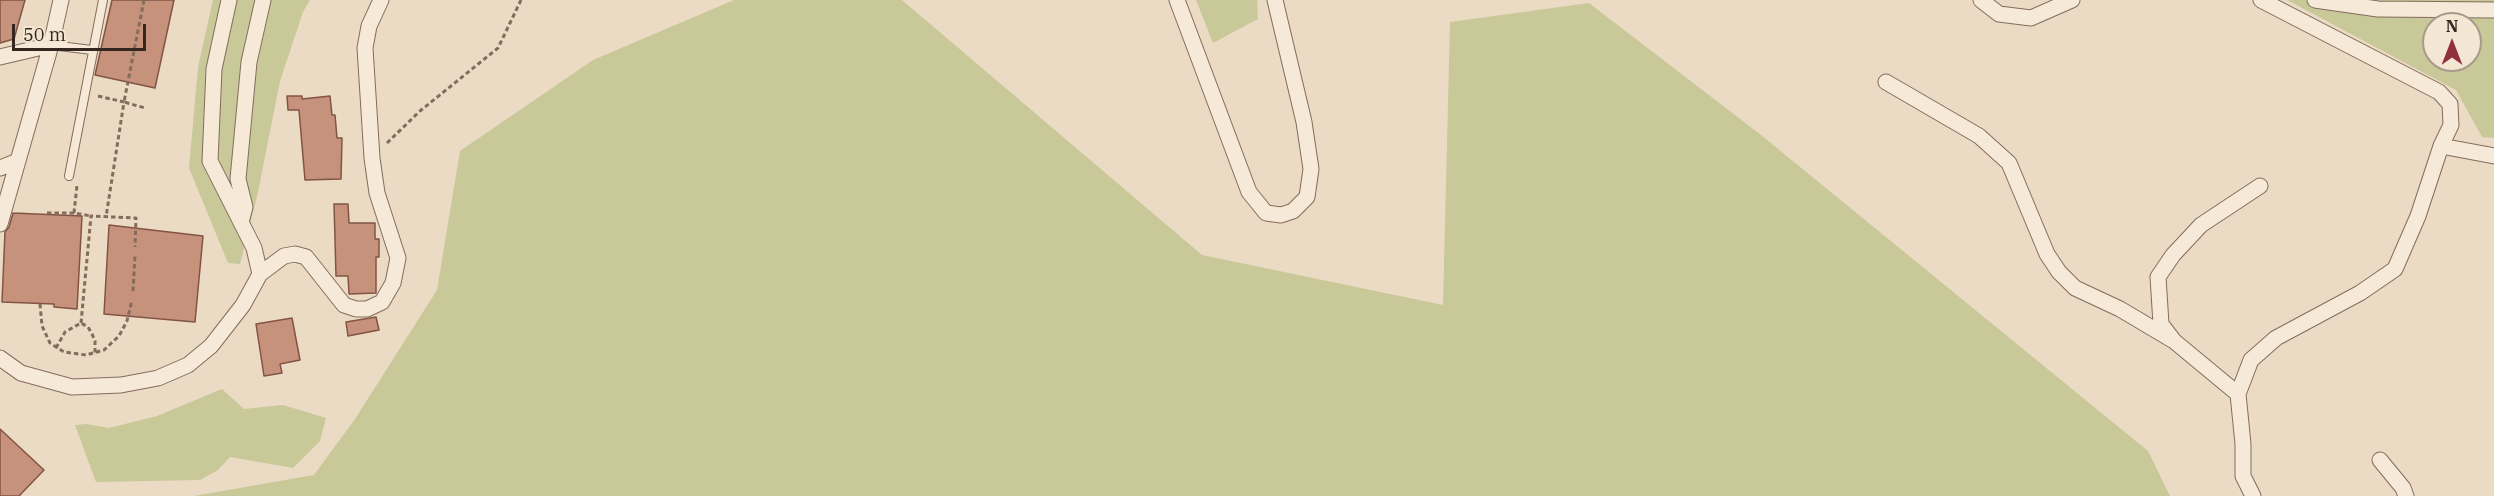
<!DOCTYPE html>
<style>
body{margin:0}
#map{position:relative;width:2494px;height:496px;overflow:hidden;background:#ebdbc4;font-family:"IBM Plex Serif",serif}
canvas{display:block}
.north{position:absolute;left:2422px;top:12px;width:60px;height:60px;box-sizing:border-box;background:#f3e6d3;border:2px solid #a79a8b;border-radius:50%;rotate:0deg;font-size:16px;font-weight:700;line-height:24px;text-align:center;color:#35271f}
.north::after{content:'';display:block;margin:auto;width:21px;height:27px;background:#8f303c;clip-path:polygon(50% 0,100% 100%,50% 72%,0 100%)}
.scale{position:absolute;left:12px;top:24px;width:134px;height:27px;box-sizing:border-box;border:3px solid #35271f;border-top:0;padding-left:8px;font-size:18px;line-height:21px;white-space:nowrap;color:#35271f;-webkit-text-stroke:4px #f3e6d3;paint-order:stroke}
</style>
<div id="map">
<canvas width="2494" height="496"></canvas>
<div class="north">N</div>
<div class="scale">50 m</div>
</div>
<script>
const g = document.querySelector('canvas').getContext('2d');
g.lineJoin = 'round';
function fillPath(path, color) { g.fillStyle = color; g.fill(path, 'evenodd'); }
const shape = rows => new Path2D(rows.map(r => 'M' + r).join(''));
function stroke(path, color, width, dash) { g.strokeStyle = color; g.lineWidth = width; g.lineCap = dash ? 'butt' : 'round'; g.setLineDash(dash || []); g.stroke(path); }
fillPath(shape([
 [213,0,310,0,303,12,280,81,258,192,240,264,228,263,189,168,198,67],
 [734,0,902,0,1202,255,1443,305,1450,22,1589,3,1761,135,2148,451,2170,496,194,496,314,475,355,419,437,290,460,151,593,60],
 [1196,0,1257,0,1258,19,1213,43],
 [2287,0,2494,0,2494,138,2482,137,2456,90],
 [2434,24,2470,24,2470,60,2434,60],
 [222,389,244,409,283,405,326,418,320,441,293,468,230,457,218,470,200,480,96,482,75,425,87,424,109,428,157,416]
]), '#c8c899');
const building = shape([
 [0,0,25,0,14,39,0,43,0,0],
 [112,0,174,0,155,88,95,75,112,0],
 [287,96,302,96,302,99,330,96,332,115,335,115,337,138,342,138,341,179,305,180,299,110,288,110,287,96],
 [334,204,348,204,349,223,375,223,375,239,379,239,379,257,376,257,376,293,349,294,348,276,336,276,334,204],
 [13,213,82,216,77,309,54,307,54,304,2,302,5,232,9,227,13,213],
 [109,225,203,236,195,322,104,314,109,225],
 [376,317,379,330,348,336,346,322,376,317],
 [292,318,300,360,280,364,282,373,264,376,256,324,292,318],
 [0,429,44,470,19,496,0,496,0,429]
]);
fillPath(building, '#c7927c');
stroke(building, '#825443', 1.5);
const lane = shape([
 [51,45,92,50],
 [69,176,103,0]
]);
const street = shape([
 [1177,0,1249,192,1266,213,1281,215,1293,211,1307,197,1311,169,1304,122,1275,0],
 [1981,0,1999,14,2031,18,2072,0],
 [2315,0,2378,9,2494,10],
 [0,57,51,45],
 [1886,82,1979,136,2009,163,2047,254,2059,272,2075,288,2120,309,2174,341],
 [2441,146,2494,156],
 [0,168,18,161],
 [241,222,245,207,238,179,249,62,263,0],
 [0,224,51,45,61,0],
 [260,274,284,256,295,254,306,257,344,305,356,309,367,309,382,302,393,283,398,258,377,193,372,158,365,48,369,26,381,0],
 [0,358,21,373,72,387,121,385,158,378,188,365,211,346,243,305,260,274,254,248,210,161,214,69,229,0],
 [2238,394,2174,341,2161,324,2158,277,2173,255,2201,225,2260,186],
 [2380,460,2403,488,2406,496],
 [2253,496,2243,476,2243,444,2238,394,2251,360,2276,338,2360,293,2395,269,2418,216,2441,146,2451,125,2450,104,2439,92,2261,0]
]);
stroke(lane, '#846c5c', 10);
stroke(street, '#846c5c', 17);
stroke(shape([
 [144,0,124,102,145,108],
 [98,96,124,102,106,217],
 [387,143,420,111,498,48,521,0],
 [47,213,74,213,91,216],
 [74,213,77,185],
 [133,291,135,256],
 [40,304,42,326,50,343,64,352,86,355,104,350,119,336,127,321,132,300],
 [81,323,91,216,136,218,135,247],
 [56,348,65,332,81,323,88,327,92,334,95,341,95,353]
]), '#846c5c', 3, [4.5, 3]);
stroke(lane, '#f6e9d7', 8);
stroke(street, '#f6e9d7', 15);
</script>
